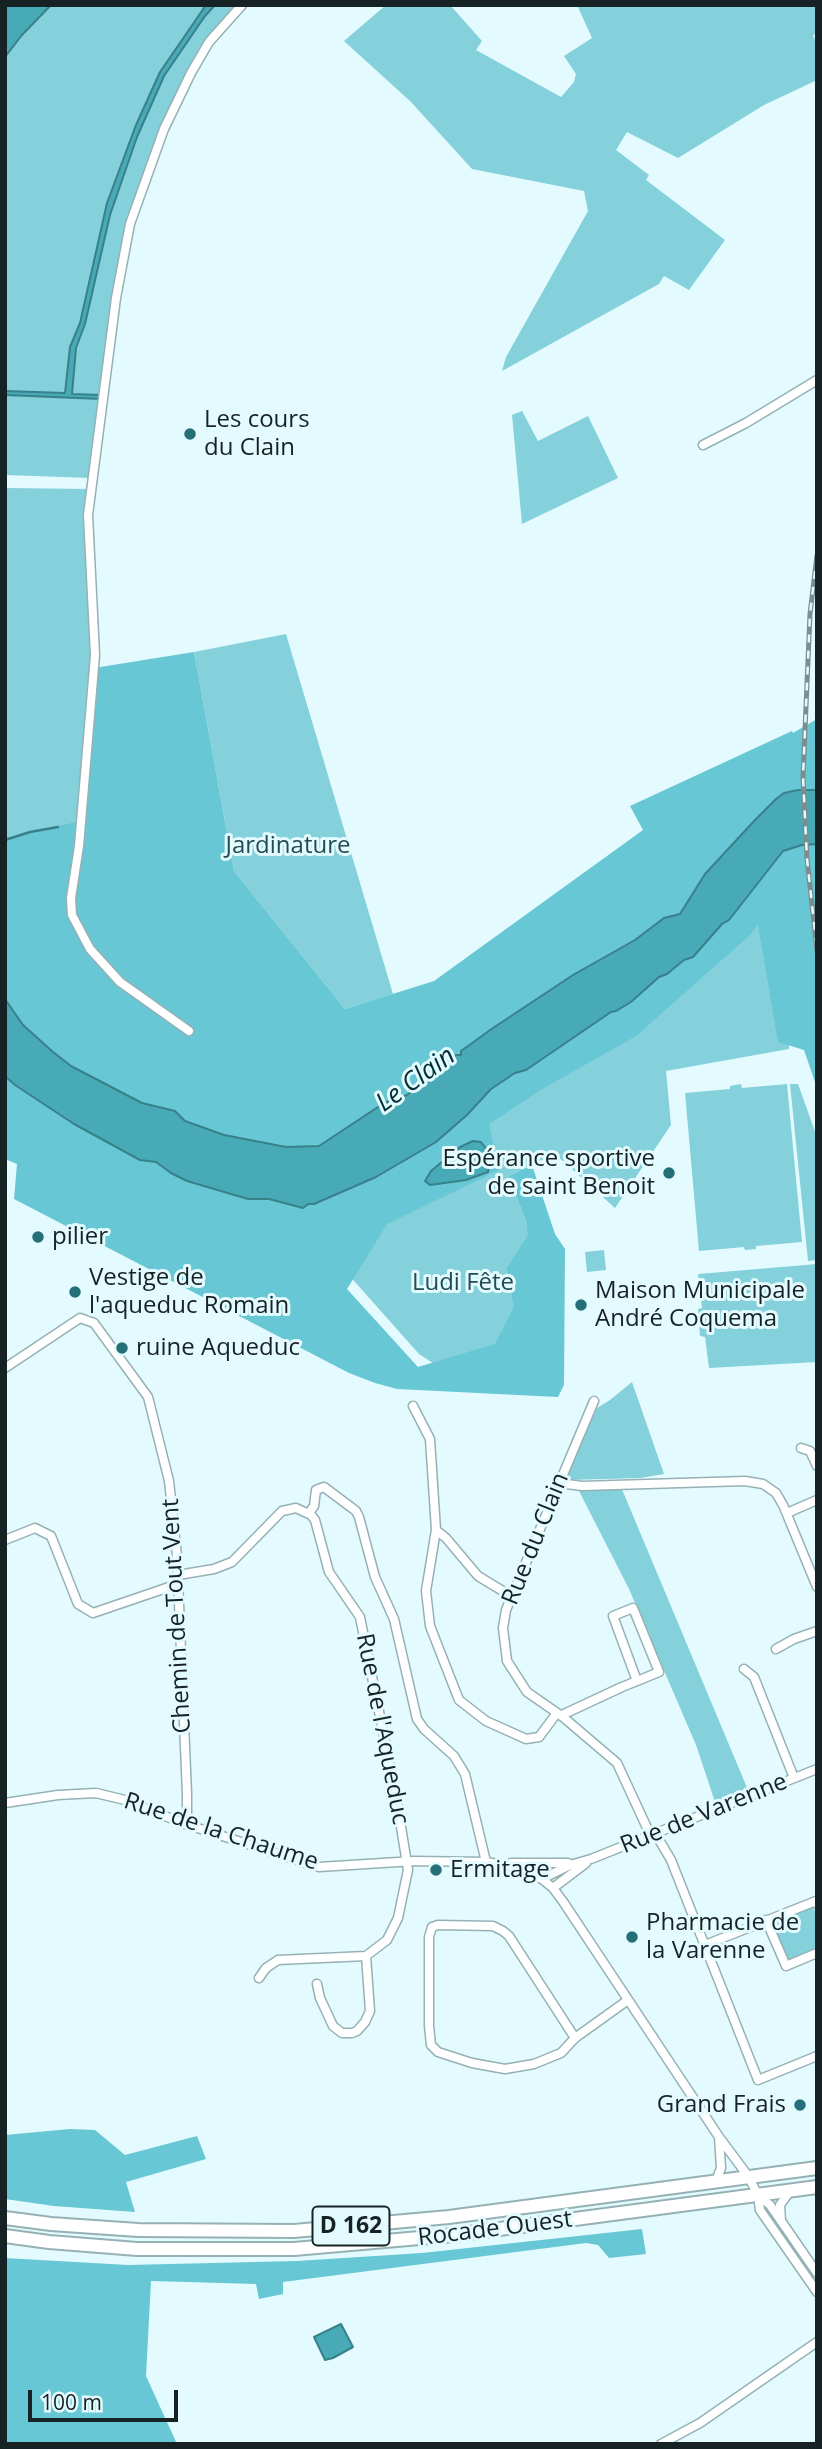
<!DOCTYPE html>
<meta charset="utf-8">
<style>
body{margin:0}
#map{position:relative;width:822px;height:2449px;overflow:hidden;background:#e3fbfe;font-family:"Open Sans",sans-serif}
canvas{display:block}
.frame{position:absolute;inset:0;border:7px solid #172224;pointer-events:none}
.scale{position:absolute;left:28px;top:2390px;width:150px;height:32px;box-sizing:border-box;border:4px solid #172224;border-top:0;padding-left:9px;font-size:21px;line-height:24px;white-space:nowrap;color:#172224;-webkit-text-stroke:5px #e3fbfe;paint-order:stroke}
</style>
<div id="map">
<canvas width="822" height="2449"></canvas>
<div class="frame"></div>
<div class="scale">100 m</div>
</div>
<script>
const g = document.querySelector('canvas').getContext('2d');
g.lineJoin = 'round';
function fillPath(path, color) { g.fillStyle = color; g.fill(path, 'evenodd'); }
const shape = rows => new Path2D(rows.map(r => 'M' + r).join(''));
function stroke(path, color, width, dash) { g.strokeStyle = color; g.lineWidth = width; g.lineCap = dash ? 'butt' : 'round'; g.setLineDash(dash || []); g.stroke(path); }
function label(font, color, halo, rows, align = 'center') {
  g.font = font + ' "Open Sans",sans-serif'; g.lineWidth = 6; g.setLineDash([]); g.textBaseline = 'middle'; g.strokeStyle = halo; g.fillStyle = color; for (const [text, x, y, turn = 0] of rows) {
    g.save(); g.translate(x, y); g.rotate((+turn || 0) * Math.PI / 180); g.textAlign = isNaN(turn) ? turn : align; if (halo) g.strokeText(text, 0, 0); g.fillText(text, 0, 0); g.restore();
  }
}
fillPath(shape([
 [51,5,242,5,209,42,175,109,130,224,101,395,5,391,5,57,22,35],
 [386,5,450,5,482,41,476,50,561,97,574,82,576,74,564,56,592,38,577,5,817,5,817,34,813,35,817,45,817,80,764,105,678,158,627,132,616,150,649,175,646,180,725,240,689,290,664,276,659,284,502,371,506,357,588,211,584,191,472,169,411,102,344,41],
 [5,395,101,399,92,478,5,475],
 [522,411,538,441,588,416,618,478,522,524,512,415],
 [5,488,91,489,88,546,120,982,493,1028,5,999],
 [286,634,393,994,345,1009,234,871,194,652],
 [752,905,789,972,789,1049,666,1071,671,1125,615,1208,555,1154,508,1176,526,1221,529,1235,522,1378,445,1371,419,1354,355,1282,329,1258,333,1197],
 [741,1084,742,1088,787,1084,802,1242,756,1246,756,1249,745,1250,744,1247,699,1251,685,1093,730,1089,730,1086],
 [790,1084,798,1084,817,1137,817,1260,808,1261],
 [604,1250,606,1270,587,1272,585,1252],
 [817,1264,817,1362,709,1368,705,1337,700,1336,698,1309,702,1308,698,1274],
 [632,1382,664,1474,640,1478,568,1480,566,1477,597,1408,610,1400],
 [621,1487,748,1790,716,1805,696,1745,629,1589,578,1489],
 [812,1905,817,1916,817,1950,788,1962,772,1922]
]), '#84d0db');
fillPath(shape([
 [194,652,234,871,345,1009,434,981,643,830,630,806,792,731,793,733,817,719,817,1088,804,1050,778,1042,758,924,750,935,636,1036,542,1089,489,1124,499,1170,387,1224,347,1289,418,1367,495,1344,514,1307,507,1268,528,1235,526,1221,508,1176,532,1165,555,1234,565,1249,564,1385,558,1397,397,1389,375,1383,349,1373,14,1199,17,1164,5,1159,5,838,81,821,94,668],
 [70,2129,95,2130,125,2155,197,2136,206,2159,126,2182,135,2212,54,2206,5,2199,5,2135],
 [642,2229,646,2254,609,2258,598,2245,586,2243,283,2282,283,2294,259,2299,256,2284,151,2281,146,2376,177,2444,5,2444,5,2258,128,2265,297,2261,422,2253]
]), '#67c7d4');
const water = shape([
 [5,5,51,5,22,35,5,57,5,5],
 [206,5,215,5,205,16,164,76,137,137,110,215,85,324,76,348,72,394,101,395,101,399,5,395,5,391,65,393,70,347,80,323,107,203,136,125,160,72,206,5],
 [798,790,817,790,817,844,802,845,783,851,729,920,722,924,693,957,684,960,667,974,659,977,631,1002,616,1011,611,1012,526,1070,515,1073,491,1089,467,1115,436,1142,376,1177,314,1204,308,1204,303,1208,269,1199,248,1199,187,1181,171,1173,156,1162,140,1160,74,1124,15,1085,5,1076,5,999,23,1025,53,1052,71,1066,142,1103,175,1111,185,1121,224,1135,286,1147,319,1146,384,1103,405,1096,420,1086,456,1055,461,1055,461,1051,493,1028,573,975,635,940,664,918,680,914,705,874,755,820,776,799,784,793,798,790],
 [473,1141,481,1142,485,1147,490,1160,488,1172,466,1180,430,1185,425,1181,431,1171,460,1147,473,1141],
 [341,2324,353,2347,333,2358,325,2360,314,2337,341,2324]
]);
fillPath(water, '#47aab6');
stroke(water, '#39818a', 2);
stroke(shape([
 [5,840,30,832,58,827]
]), '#39818a', 2.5);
const minor = shape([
 [703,445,746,423,817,380],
 [189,1031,120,982,90,949,72,915,71,898,79,846,95,655,88,515,116,298,130,224,164,129,191,73,209,42,242,5],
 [5,1368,80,1318,94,1323,148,1397,169,1481,177,1556,187,1794,187,1815,185,1824],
 [594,1401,506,1610,503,1628,507,1661,527,1692,563,1717,617,1763,648,1830,658,1838,671,1860,758,2080,817,2056],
 [413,1406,430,1439,436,1530,446,1538,478,1576,511,1596],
 [801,1448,810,1451,817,1466],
 [559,1483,582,1486,745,1481,763,1484,776,1493,783,1505,817,1587],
 [309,1513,314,1506,316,1490,324,1487,356,1511,359,1517,375,1577,394,1619,417,1719,424,1729,454,1756,465,1774,486,1862],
 [787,1513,817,1500],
 [436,1530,426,1591,430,1626,459,1700,486,1721,526,1739,539,1737,557,1713],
 [5,1540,35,1528,51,1536,78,1604,93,1613,178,1584],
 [178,1575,214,1569,232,1562,282,1511,296,1508,311,1515,315,1520,329,1572,360,1617,396,1796,408,1870,398,1918,387,1940,366,1956,278,1960,266,1968,259,1978],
 [776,1649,794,1639,817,1631],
 [744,1669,754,1677,794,1778],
 [563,1717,564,1714,622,1687,637,1681,659,1672,633,1608,613,1616,637,1681],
 [5,1803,58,1795,96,1793,125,1800,185,1824,319,1867,414,1861,486,1862,516,1867,542,1879,553,1888,564,1903,719,2137,748,2176,758,2195,760,2210,817,2292],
 [511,1863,568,1863],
 [542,1879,570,1865,591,1859,817,1769],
 [553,1888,586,1863],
 [766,1920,786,1966,817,1953],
 [705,1945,816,1901,817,1904],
 [317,1984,320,1998,333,2026,342,2033,352,2033,357,2031,365,2022,370,2011,366,1956],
 [575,2038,509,1936,503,1931,493,1926,438,1925,432,1927,429,1937,429,2026,431,2045,438,2052,472,2063,505,2069,534,2064,561,2053,575,2038,628,2000],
 [716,2181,721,2168,719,2137],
 [758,2195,770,2205,817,2273],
 [781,2221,780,2205,791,2190],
 [661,2444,700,2423,817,2342]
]);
const primary = shape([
 [5,2218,51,2224,138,2230,294,2231,449,2217,817,2168],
 [5,2236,49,2242,137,2249,294,2249,454,2235,817,2187]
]);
stroke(minor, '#95b1b5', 11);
stroke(primary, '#95b1b5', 16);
stroke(minor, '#fff', 8);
stroke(primary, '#fff', 12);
const rail = shape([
 [817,555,810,614,803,776,807,859,817,950]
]);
stroke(rail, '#7b8d8f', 5);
stroke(rail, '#e3fbfe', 2.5, [8]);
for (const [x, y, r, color] of [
 [190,434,7,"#256f78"],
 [669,1173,7,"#256f78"],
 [38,1237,7,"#256f78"],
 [75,1292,7,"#256f78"],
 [581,1305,7,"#256f78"],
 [122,1348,7,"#256f78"],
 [436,1870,7,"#256f78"],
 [632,1937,7,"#256f78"],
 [800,2105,7,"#256f78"]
]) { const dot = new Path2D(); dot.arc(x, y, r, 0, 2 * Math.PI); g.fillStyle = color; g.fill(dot); stroke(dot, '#e3fbfe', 2.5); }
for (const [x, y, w] of [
 [351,2226,77]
]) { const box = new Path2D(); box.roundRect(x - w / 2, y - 19.5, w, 39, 5); g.fillStyle = '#e3fbfe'; g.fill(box); stroke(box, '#172224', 2); }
label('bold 23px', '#172224', null, [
 ["D 162",351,2226]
]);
label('24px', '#172224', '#e3fbfe', [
 ["Les cours",204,420],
 ["du Clain",204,448],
 ["Espérance sportive",655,1159,"right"],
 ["de saint Benoit",655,1187,"right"],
 ["pilier",52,1237],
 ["Vestige de",89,1278],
 ["l'aqueduc Romain",89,1306],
 ["Maison Municipale",595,1291],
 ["André Coquema",595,1319],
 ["ruine Aqueduc",136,1348],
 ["Ermitage",450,1870],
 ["Pharmacie de",646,1923],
 ["la Varenne",646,1951],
 ["Grand Frais",786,2105,"right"]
], 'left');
label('24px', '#214d53', '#e3fbfe', [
 ["Jardinature",288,846],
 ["Ludi Fête",463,1283]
]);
label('24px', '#172224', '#e3fbfe', [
 ["Rue du Clain",536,1539,-68],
 ["Chemin de Tout Vent",177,1616,-93],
 ["Rue de l'Aqueduc",382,1729,79],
 ["Rue de Varenne",704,1814,-22],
 ["Rue de la Chaume",221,1832,18],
 ["Rocade Ouest",495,2229,-7]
]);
label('italic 26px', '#003036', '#e3fbfe', [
 ["Le Clain",416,1080,-36]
]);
</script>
